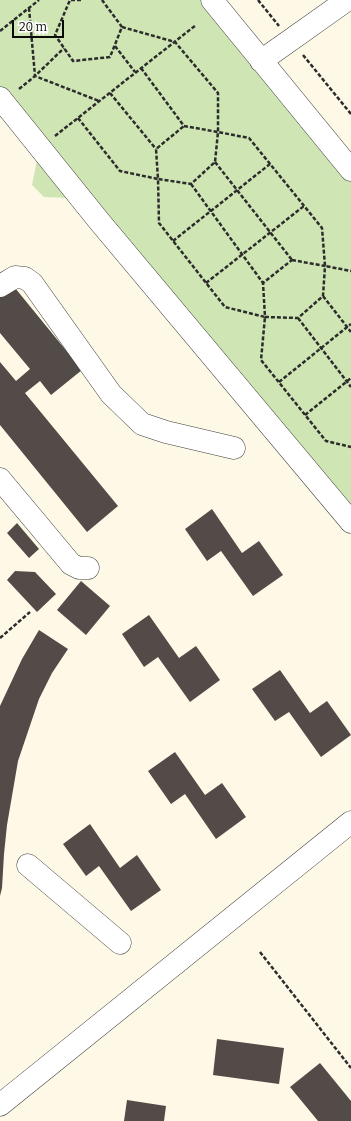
<!DOCTYPE html>
<style>
body{margin:0}
#map{position:relative;width:351px;height:1121px;overflow:hidden;background:#fef9e7;font-family:Bitter,serif}
canvas{display:block}
.scale{position:absolute;left:12px;top:20px;width:52px;height:18px;box-sizing:border-box;border:2px solid #0a0a0a;border-top:0;padding-left:5px;font-size:12px;line-height:14px;white-space:nowrap;color:#0a0a0a;-webkit-text-stroke:3px #fff;paint-order:stroke}
</style>
<div id="map">
<canvas width="351" height="1121"></canvas>
<div class="scale">20 m</div>
</div>
<script>
const g = document.querySelector('canvas').getContext('2d');
g.lineJoin = 'round';
function fillPath(path, color) { g.fillStyle = color; g.fill(path, 'evenodd'); }
const shape = rows => new Path2D(rows.map(r => 'M' + r).join(''));
function stroke(path, color, width, dash) { g.strokeStyle = color; g.lineWidth = width; g.lineCap = dash ? 'butt' : 'round'; g.setLineDash(dash || []); g.stroke(path); }
fillPath(shape([
 [0,0,212,0,351,170,351,522,0,98],
 [37,160,69,198,44,197,32,185]
]), '#cfe6b4');
fillPath(shape([
 [11,283,82,370,51,395,40,381,25,393,118,506,87,532,0,425,0,362,16,381,30,369,0,333,0,292],
 [212,509,242,553,259,541,283,575,253,596,221,551,207,561,185,529],
 [17,523,39,549,29,558,7,533],
 [15,571,35,572,56,594,37,612,7,580],
 [81,581,110,606,86,635,57,610],
 [149,615,179,658,196,646,220,680,190,702,158,657,144,667,122,634],
 [39,630,68,649,52,673,39,699,18,761,7,825,4,854,2,888,0,896,0,706,22,659],
 [280,670,310,713,327,701,351,735,321,757,289,712,275,721,252,689],
 [175,752,205,795,222,783,246,817,216,839,185,794,171,804,148,771],
 [90,824,120,868,137,855,161,890,131,911,99,866,86,876,63,844],
 [217,1039,284,1048,279,1084,213,1075],
 [320,1063,351,1101,351,1121,318,1121,290,1087],
 [127,1100,166,1106,164,1121,124,1121]
]), '#524b47');
const minor = shape([
 [212,0,351,170],
 [261,61,347,0],
 [0,98,99,221,351,522],
 [0,286,15,277,25,278,32,283,111,394,142,424,166,432,234,448],
 [0,479,71,564,79,568,88,568],
 [28,865,120,943],
 [0,1105,351,822]
]);
stroke(minor, '#3d3d3d', 23);
stroke(shape([
 [81,0,70,0,55,35,73,61,110,57,122,27,102,0],
 [258,0,279,26],
 [29,8,35,76,99,101],
 [122,27,175,42,218,93,218,132,249,138,322,228,325,266,351,271],
 [0,31,39,0],
 [115,46,135,72],
 [303,55,351,114],
 [141,68,184,126],
 [19,89,35,76,64,48],
 [110,93,156,149],
 [78,118,120,171,158,179,159,223,225,307,265,317,261,360,326,441,351,447],
 [184,126,218,132,215,162,191,184,158,179,156,149,184,126],
 [55,136,196,25],
 [215,162,292,260],
 [191,184,263,283],
 [173,241,270,164],
 [292,260,325,266,323,296,298,318,265,317,263,283,292,260],
 [206,283,304,206],
 [323,296,351,332],
 [298,318,351,387],
 [279,382,351,324],
 [305,415,351,378],
 [0,638,30,612],
 [260,952,351,1068]
]), '#2c2c2c', 2.5, [4, 2]);
stroke(minor, '#fff', 22);
</script>
